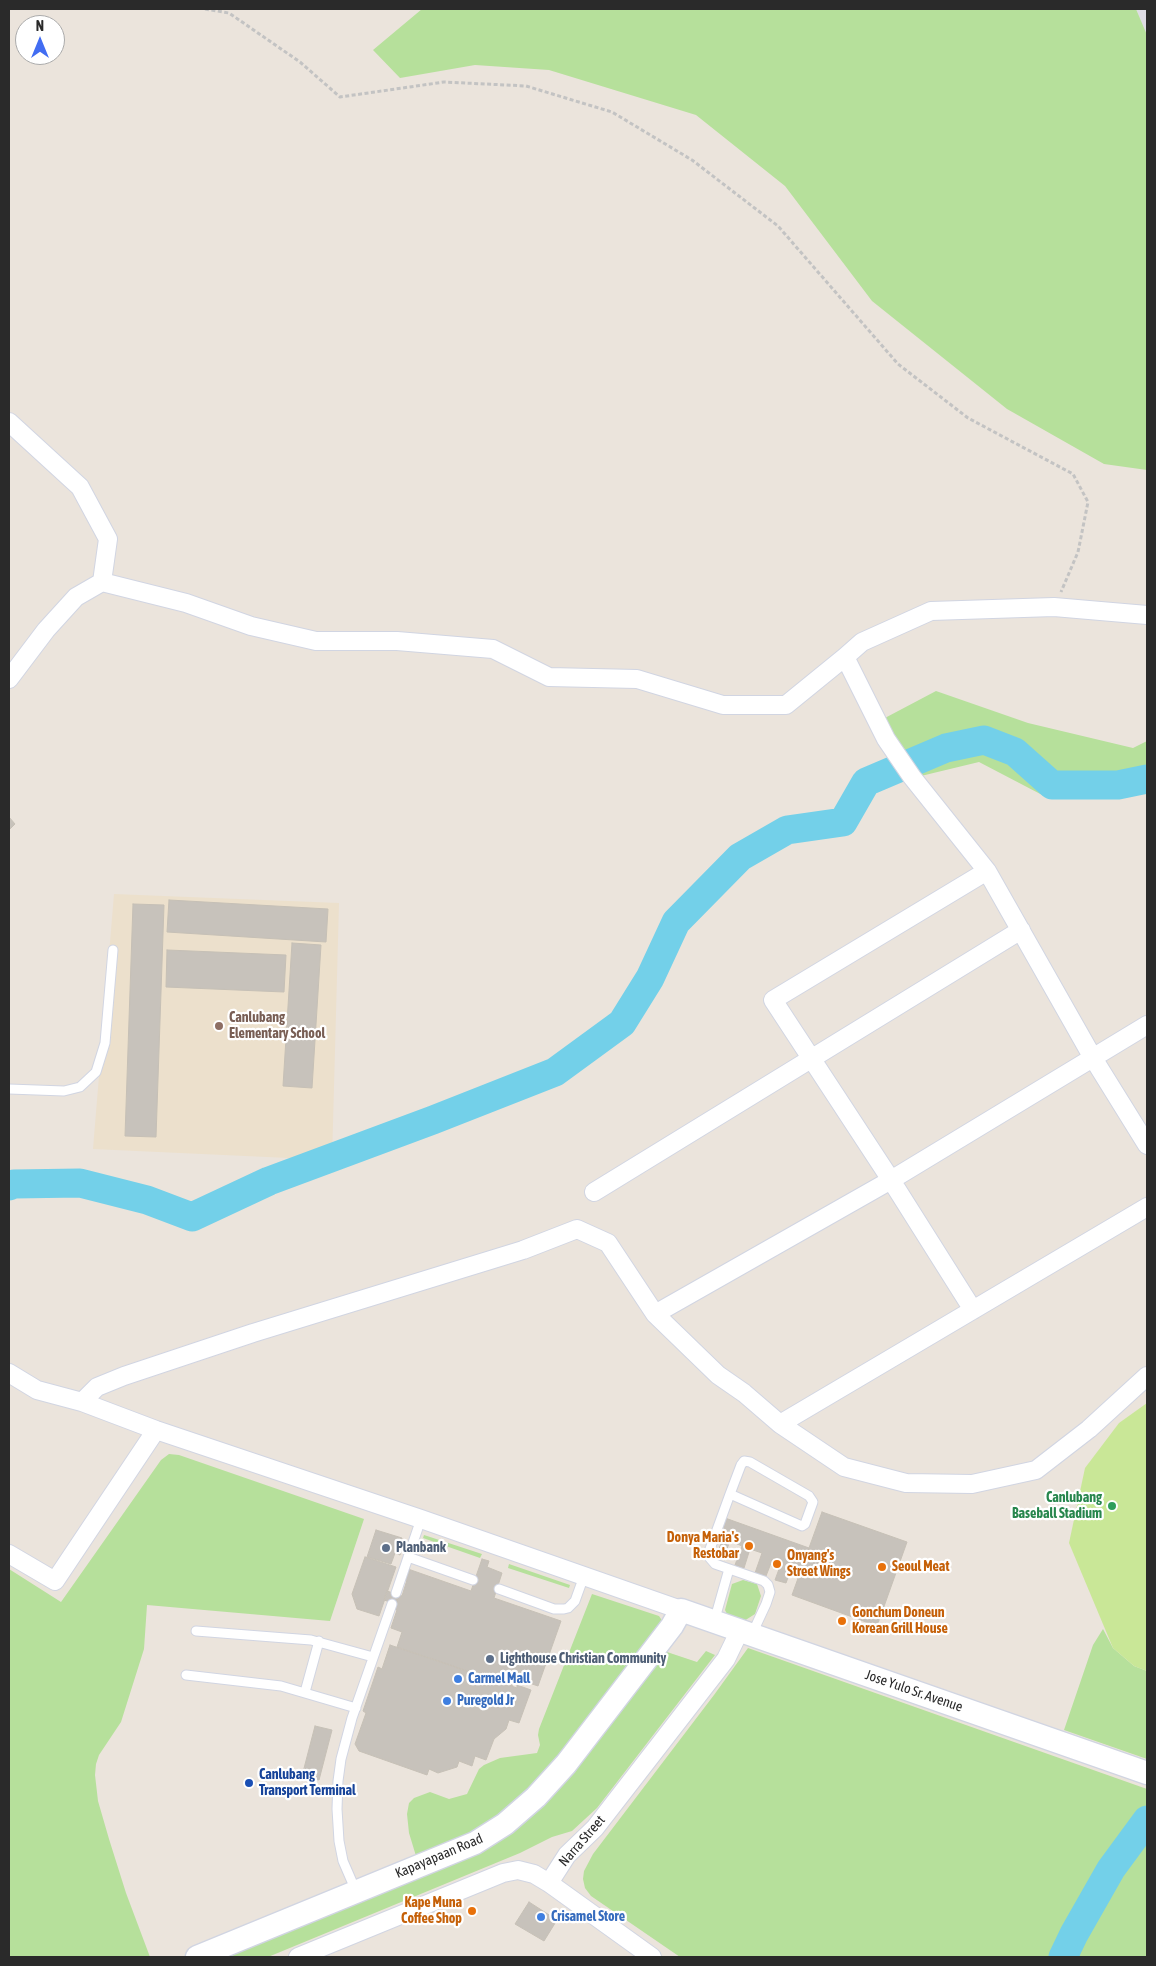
<!DOCTYPE html>
<style>
body{margin:0}
#map{position:relative;width:1156px;height:1966px;overflow:hidden;background:#ebe4dc;font-family:"Asap Condensed",sans-serif}
canvas{display:block}
.frame{position:absolute;inset:0;border:10px solid #2a2a2a;pointer-events:none}
.north{position:absolute;left:15px;top:15px;width:50px;height:50px;box-sizing:border-box;background:#fff;border:1px solid #aaa;border-radius:50%;rotate:0deg;font-size:14px;font-weight:700;line-height:20px;text-align:center;color:#2a2a2a}
.north::after{content:'';display:block;margin:auto;width:18px;height:22px;background:#426df2;clip-path:polygon(50% 0,100% 100%,50% 72%,0 100%)}
</style>
<div id="map">
<canvas width="1156" height="1966"></canvas>
<div class="frame"></div>
<div class="north">N</div>
</div>
<script>
const g = document.querySelector('canvas').getContext('2d');
g.lineJoin = 'round';
function fillPath(path, color) { g.fillStyle = color; g.fill(path, 'evenodd'); }
const shape = rows => new Path2D(rows.map(r => 'M' + r).join(''));
function stroke(path, color, width, dash) { g.strokeStyle = color; g.lineWidth = width; g.lineCap = dash ? 'butt' : 'round'; g.setLineDash(dash || []); g.stroke(path); }
function label(font, color, halo, rows, align = 'center') {
  g.font = font + ' "Asap Condensed",sans-serif'; g.lineWidth = 4.5; g.setLineDash([]); g.textBaseline = 'middle'; g.strokeStyle = halo; g.fillStyle = color; for (const [text, x, y, turn = 0] of rows) {
    g.save(); g.translate(x, y); g.rotate((+turn || 0) * Math.PI / 180); g.textAlign = isNaN(turn) ? turn : align; if (halo) g.strokeText(text, 0, 0); g.fillText(text, 0, 0); g.restore();
  }
}
fillPath(shape([
 [1136,9,1147,9,1147,35]
]), '#dedce4');
fillPath(shape([
 [114,894,339,903,332,1160,93,1149]
]), '#ece0cc');
fillPath(shape([
 [422,9,1136,9,1147,35,1147,470,1104,464,1007,409,872,301,785,186,696,115,549,70,475,65,400,78,373,50],
 [936,691,1028,723,1133,748,1147,741,1147,794,1046,797,979,762,921,776,883,719],
 [169,1454,179,1455,364,1519,330,1621,147,1605,144,1649,121,1722,99,1755,96,1764,95,1775,98,1801,109,1839,126,1893,150,1957,9,1957,9,1569,61,1602,161,1460],
 [424,1535,482,1554,480,1558,423,1538],
 [509,1564,570,1585,569,1588,508,1568],
 [743,1580,757,1584,761,1596,755,1614,744,1621,728,1616,725,1610,732,1584],
 [592,1594,659,1616,663,1622,548,1772,490,1824,416,1856,409,1833,407,1814,409,1803,414,1798,430,1792,449,1799,467,1794,479,1769,484,1765,500,1758,537,1753,540,1745,538,1735,539,1729],
 [1103,1629,1113,1648,1134,1666,1147,1671,1147,1759,1064,1730,1093,1645],
 [748,1648,1147,1789,1147,1957,680,1957,591,1896,585,1888,583,1879,584,1871,593,1854,714,1695],
 [664,1651,697,1662,706,1651,715,1655,597,1808,572,1831,552,1837,520,1853,268,1957,225,1957,477,1852]
]), '#b6e09b');
fillPath(shape([
 [1147,1403,1147,1671,1134,1666,1113,1648,1069,1543,1085,1468,1119,1423]
]), '#c9e797');
stroke(shape([
 [9,1186,14,1184,80,1183,147,1200,192,1217,269,1181,433,1120,555,1072,622,1023,650,978,676,922,740,857,787,830,843,822,866,782,946,748,984,740,1015,752,1052,785,1118,785,1147,779],
 [1063,1957,1074,1934,1111,1869,1147,1820]
]), '#73d0e9', 29);
const building = shape([
 [9,817,15,824,9,830,9,817],
 [169,900,328,909,326,942,167,932,169,900],
 [133,904,164,905,156,1137,125,1136,133,904],
 [292,943,321,945,312,1088,283,1086,292,943],
 [167,950,286,955,284,992,166,987,167,950],
 [822,1512,907,1542,877,1626,792,1595,822,1512],
 [725,1518,809,1548,802,1568,793,1564,786,1583,775,1580,782,1561,773,1558,766,1576,755,1573,762,1553,750,1549,744,1568,735,1565,742,1546,730,1541,723,1559,716,1557,723,1538,719,1537,725,1518],
 [376,1530,402,1538,401,1542,404,1543,400,1555,395,1553,391,1564,367,1557,376,1530],
 [365,1557,396,1567,379,1616,357,1609,352,1594,365,1557],
 [775,1558,782,1561,779,1569,772,1567,775,1558],
 [482,1559,489,1561,487,1567,502,1573,494,1598,561,1621,538,1686,515,1678,512,1686,397,1647,402,1632,391,1628,397,1610,394,1609,399,1595,402,1596,407,1580,404,1579,408,1569,471,1591,482,1559],
 [387,1591,399,1595,396,1604,384,1600,387,1591],
 [390,1645,517,1688,517,1685,531,1690,519,1723,509,1720,506,1729,494,1739,486,1760,475,1756,472,1766,459,1761,457,1767,438,1773,429,1769,427,1775,359,1751,355,1744,366,1713,363,1711,378,1667,382,1669,390,1645],
 [315,1726,332,1730,319,1780,302,1776,315,1726],
 [529,1902,557,1920,544,1941,515,1924,529,1902]
]);
fillPath(building, '#c7c2bb');
stroke(building, '#c6c0b6', 1);
const service = shape([
 [9,1089,64,1091,80,1087,96,1072,105,1043,113,950],
 [730,1494,802,1526,805,1524,813,1502,809,1496,750,1462,744,1461,741,1465,730,1494,710,1549,709,1557,715,1564,764,1581,768,1585,770,1592,766,1604,752,1634],
 [408,1557,473,1580],
 [499,1589,554,1609,564,1609,568,1608,575,1601,584,1576],
 [396,1593,421,1519],
 [714,1622,729,1569],
 [196,1631,311,1640,373,1657],
 [186,1675,281,1686,356,1708],
 [305,1692,319,1641],
 [356,1891,343,1861,339,1841,337,1809,338,1781,341,1759,352,1718,392,1604]
]);
const minor = shape([
 [9,422,80,487,108,539,102,582,76,597,46,630,9,679],
 [102,582,186,603,251,626,316,641,397,641,493,649,549,677,637,679,723,705,786,705,845,657],
 [1147,615,1054,607,931,611,862,642,845,657,886,739,912,777,987,871,1093,1058,1147,1145],
 [594,1192,1021,930],
 [973,1310,891,1180,773,1000,987,871],
 [655,1314,891,1180,1147,1025],
 [9,1373,37,1390,82,1402,156,1430,421,1519,681,1610],
 [82,1402,97,1387,124,1376,253,1333,523,1250,577,1229,608,1243,655,1314,718,1375,744,1393,780,1424,844,1467,906,1483,972,1484,1036,1470,1089,1429,1147,1376],
 [780,1424,1147,1207],
 [9,1554,55,1581,156,1430],
 [549,1883,567,1855,595,1828,726,1659,740,1630],
 [298,1957,503,1873,518,1870,534,1874,549,1883,652,1957]
]);
const tertiary = shape([
 [197,1957,475,1843,505,1824,536,1797,566,1764,672,1626,681,1610,1147,1773]
]);
stroke(service, '#d1d5e2', 11);
stroke(minor, '#d1d5e2', 20);
stroke(tertiary, '#d1d5e2', 25);
stroke(shape([
 [205,9,229,13,300,62,340,97,444,82,526,86,612,112,692,160,778,226,898,364,968,418,1073,474,1088,502,1078,552,1061,592]
]), '#c3c3c3', 3, [4, 2.5]);
stroke(service, '#fff', 9);
stroke(minor, '#fff', 18);
stroke(tertiary, '#fff', 22);
for (const [x, y, r, color] of [
 [219,1026,5,"#8d6e63"],
 [1112,1506,5,"#2e9e5b"],
 [749,1546,5,"#e8710a"],
 [386,1548,5,"#5c6f8a"],
 [777,1564,5,"#e8710a"],
 [882,1567,5,"#e8710a"],
 [842,1621,5,"#e8710a"],
 [490,1659,5,"#5c6f8a"],
 [458,1679,5,"#3f7fe0"],
 [447,1701,5,"#3f7fe0"],
 [249,1783,5,"#1a4fb4"],
 [472,1911,5,"#e8710a"],
 [541,1917,5,"#3f7fe0"]
]) { const dot = new Path2D(); dot.arc(x, y, r, 0, 2 * Math.PI); g.fillStyle = color; g.fill(dot); stroke(dot, '#fff', 2); }
label('bold 14px', '#785e54', '#fff', [
 ["Canlubang",229,1018],
 ["Elementary School",229,1034]
], 'left');
label('bold 14px', '#27864d', '#fff', [
 ["Canlubang",1102,1498],
 ["Baseball Stadium",1102,1514]
], 'right');
label('bold 14px', '#c56008', '#fff', [
 ["Donya Maria's",739,1538,"right"],
 ["Restobar",739,1554,"right"],
 ["Onyang's",787,1556],
 ["Street Wings",787,1572],
 ["Seoul Meat",892,1567],
 ["Gonchum Doneun",852,1613],
 ["Korean Grill House",852,1629],
 ["Kape Muna",462,1903,"right"],
 ["Coffee Shop",462,1919,"right"]
], 'left');
label('bold 14px', '#4e5e75', '#fff', [
 ["Planbank",396,1548],
 ["Lighthouse Christian Community",500,1659]
], 'left');
label('bold 14px', '#366cbe', '#fff', [
 ["Carmel Mall",468,1679],
 ["Puregold Jr",457,1701],
 ["Crisamel Store",551,1917]
], 'left');
label('14px', '#2a2a2a', '#fff', [
 ["Jose Yulo Sr. Avenue",914,1691,19],
 ["Narra Street",582,1841,-49],
 ["Kapayapaan Road",439,1856,-23]
]);
label('bold 14px', '#164399', '#fff', [
 ["Canlubang",259,1775],
 ["Transport Terminal",259,1791]
], 'left');
</script>
